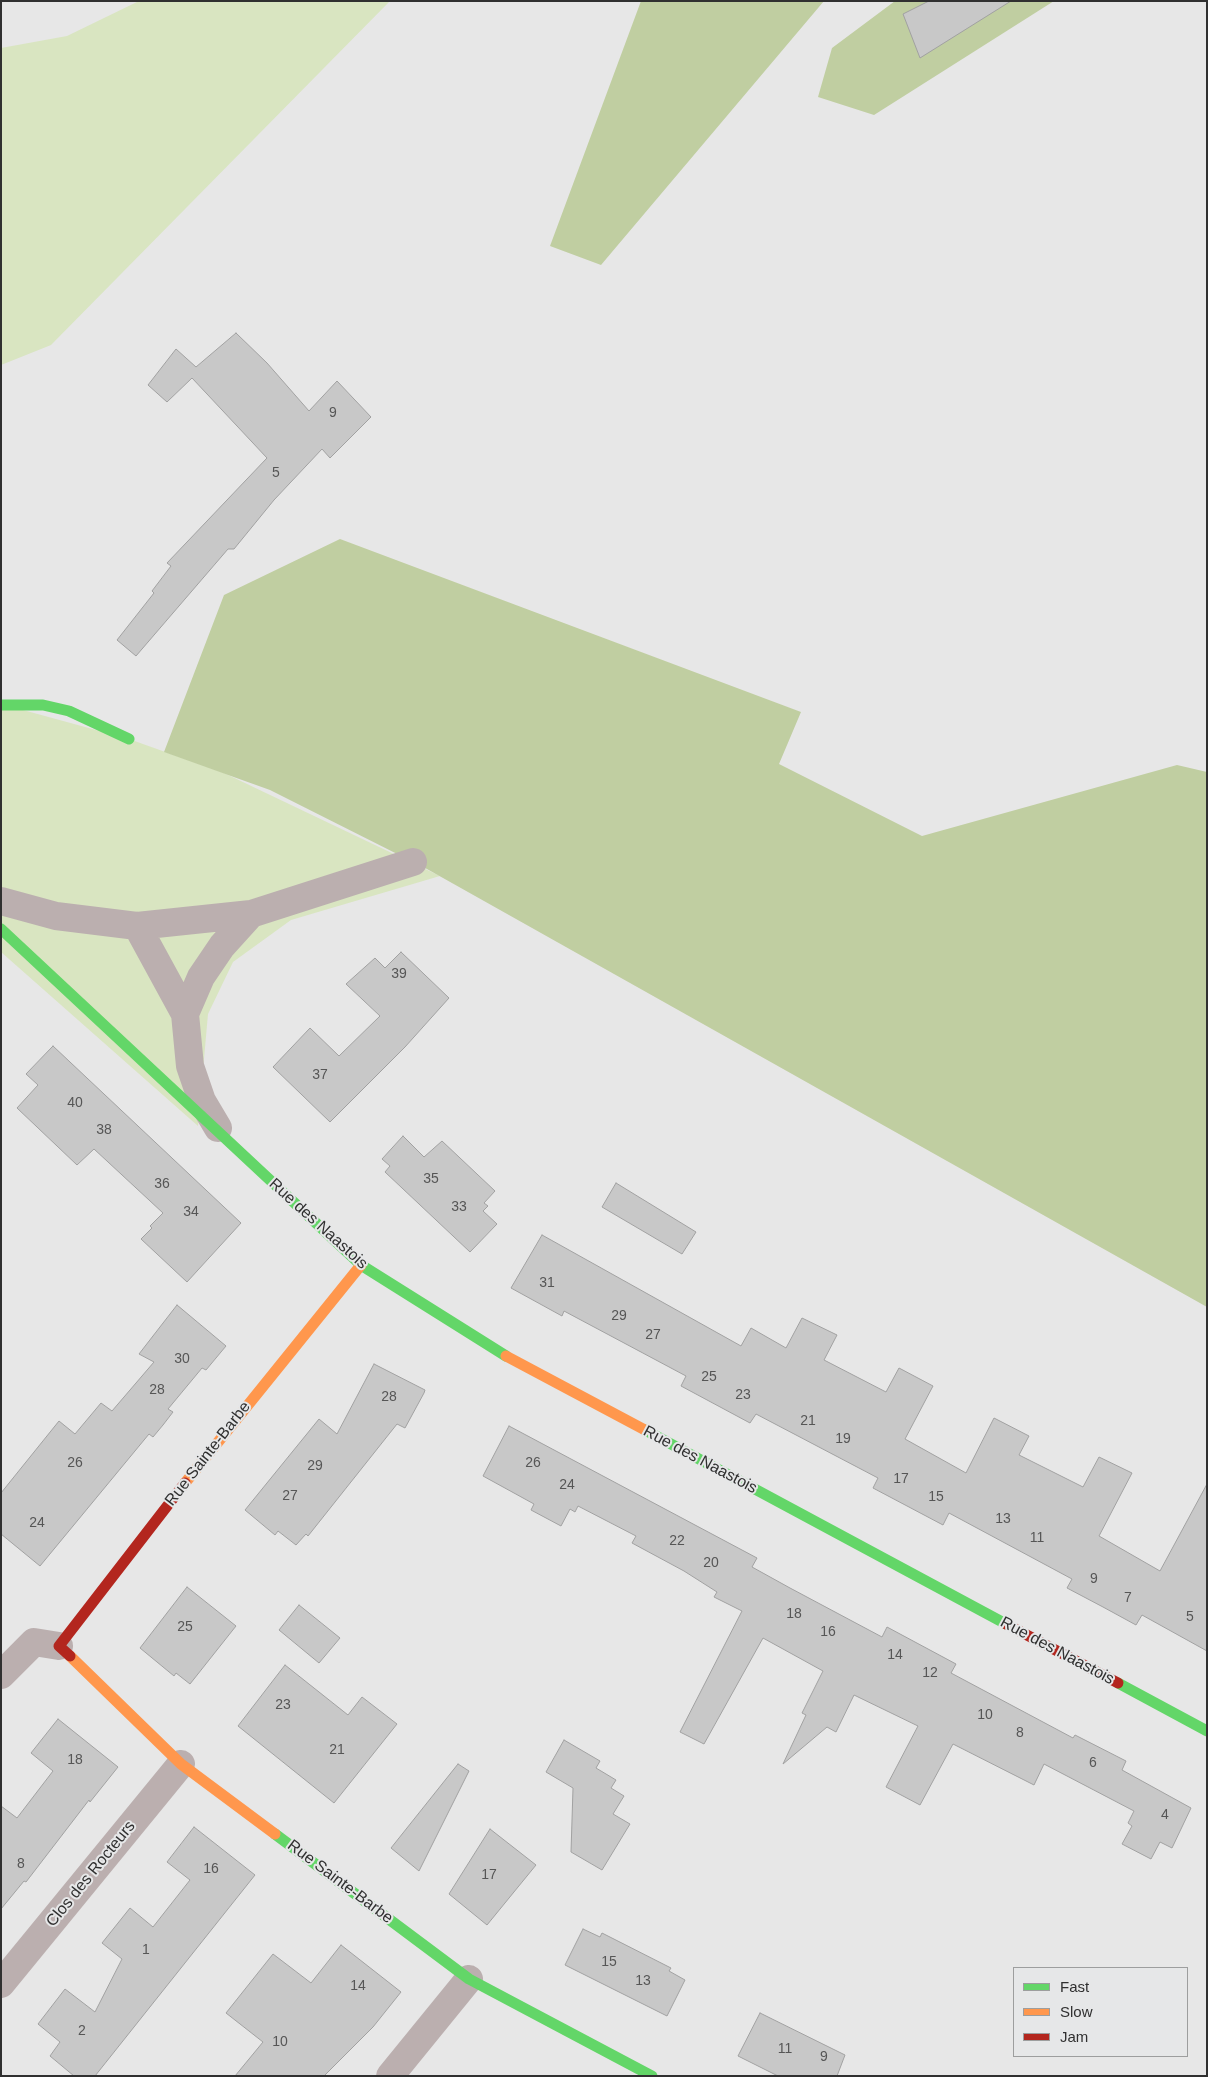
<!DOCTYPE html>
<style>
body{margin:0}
#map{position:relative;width:1208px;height:2077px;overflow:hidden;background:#e7e7e7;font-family:Helvetica,sans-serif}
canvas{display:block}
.frame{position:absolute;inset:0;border:2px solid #303030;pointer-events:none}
.legend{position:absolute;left:1013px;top:1967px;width:175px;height:90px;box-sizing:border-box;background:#e6e7e8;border:1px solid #9d9e9e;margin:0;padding:6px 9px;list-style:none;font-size:15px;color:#303030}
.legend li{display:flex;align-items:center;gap:10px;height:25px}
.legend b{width:25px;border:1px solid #9d9e9e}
</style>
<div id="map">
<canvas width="1208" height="2077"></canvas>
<div class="frame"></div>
<ul class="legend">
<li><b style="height:6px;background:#63d668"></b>Fast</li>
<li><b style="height:6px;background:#ff974d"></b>Slow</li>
<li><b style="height:6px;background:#b3261e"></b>Jam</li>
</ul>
</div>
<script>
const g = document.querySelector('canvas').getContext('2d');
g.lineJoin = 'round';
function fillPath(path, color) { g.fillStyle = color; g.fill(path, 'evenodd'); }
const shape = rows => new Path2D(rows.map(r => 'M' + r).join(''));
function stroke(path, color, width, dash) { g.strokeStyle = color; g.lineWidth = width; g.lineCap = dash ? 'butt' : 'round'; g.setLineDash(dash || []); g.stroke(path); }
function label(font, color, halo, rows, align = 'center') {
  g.font = font + ' Helvetica,sans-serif'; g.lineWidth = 4; g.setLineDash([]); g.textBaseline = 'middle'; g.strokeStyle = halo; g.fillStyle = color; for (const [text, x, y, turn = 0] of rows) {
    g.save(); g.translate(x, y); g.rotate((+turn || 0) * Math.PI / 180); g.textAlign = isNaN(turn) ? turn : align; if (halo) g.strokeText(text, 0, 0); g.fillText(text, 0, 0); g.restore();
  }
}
fillPath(shape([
 [139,1,390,1,51,345,1,365,1,48,67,36],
 [1,704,129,739,224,773,440,876,291,920,233,962,208,1014,198,1126,1,952]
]), '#d9e5c1');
fillPath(shape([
 [641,1,824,1,601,265,550,246],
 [895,1,1054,1,874,115,818,97,832,48],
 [340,539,801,712,779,764,922,836,1177,765,1207,772,1207,1307,427,869,270,790,164,752,224,595]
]), '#c0cea1');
const building = shape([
 [929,1,1011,1,920,58,903,14,929,1],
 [236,333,267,363,309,411,337,381,371,417,330,458,322,449,274,500,234,549,228,549,136,656,117,640,154,593,152,591,171,566,167,563,267,458,192,378,167,402,148,385,176,349,196,367,236,333],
 [401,952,449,998,405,1047,330,1122,273,1067,310,1028,339,1056,380,1016,346,984,375,958,385,968,401,952],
 [53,1046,241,1223,187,1282,141,1239,152,1228,150,1226,163,1213,94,1149,77,1165,17,1108,38,1085,26,1074,53,1046],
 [403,1136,424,1157,442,1141,495,1191,484,1203,488,1206,483,1211,497,1224,470,1252,385,1172,390,1166,382,1159,403,1136],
 [616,1183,696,1232,682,1254,602,1207,616,1183],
 [542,1235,741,1346,751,1328,786,1348,802,1318,837,1335,824,1360,886,1392,899,1368,933,1386,905,1439,966,1473,994,1418,1029,1436,1019,1455,1083,1487,1099,1457,1132,1473,1099,1536,1160,1571,1207,1484,1207,1651,1142,1615,1136,1625,1103,1607,1067,1588,1072,1579,949,1513,943,1525,873,1488,878,1478,756,1414,750,1423,681,1386,686,1376,564,1311,562,1316,511,1288,542,1235],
 [177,1305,226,1346,206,1370,202,1368,168,1409,173,1412,163,1425,153,1437,149,1434,40,1566,1,1534,1,1493,59,1421,75,1434,101,1403,112,1411,154,1362,139,1354,177,1305],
 [374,1364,425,1390,424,1393,405,1428,397,1424,308,1536,306,1534,296,1545,278,1531,275,1535,245,1510,319,1419,337,1434,374,1364],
 [509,1426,757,1558,752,1567,790,1588,882,1637,887,1627,956,1664,951,1673,1073,1738,1075,1735,1126,1761,1122,1770,1191,1808,1172,1848,1160,1842,1151,1859,1122,1844,1132,1826,1128,1823,1134,1811,1044,1764,1034,1785,953,1744,920,1805,886,1787,918,1726,854,1695,836,1732,827,1727,783,1764,806,1715,802,1713,823,1671,763,1638,704,1744,680,1732,742,1611,714,1597,717,1592,684,1571,632,1543,636,1536,578,1506,575,1512,570,1509,561,1526,531,1510,534,1504,483,1476,509,1426],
 [187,1587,236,1626,190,1684,176,1673,174,1676,140,1648,187,1587],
 [299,1605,340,1638,319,1663,279,1630,299,1605],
 [285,1665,348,1715,362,1697,397,1724,334,1803,238,1726,285,1665],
 [58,1719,118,1767,90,1802,89,1800,26,1882,24,1881,1,1909,1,1806,17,1818,53,1771,31,1753,58,1719],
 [564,1740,600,1761,596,1768,616,1780,611,1788,624,1796,613,1814,630,1824,602,1870,571,1852,573,1788,546,1772,564,1740],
 [458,1764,469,1771,419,1871,391,1848,458,1764],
 [194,1827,255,1875,95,2076,74,2076,50,2056,60,2042,38,2024,65,1989,95,2012,122,1959,102,1943,130,1908,153,1927,190,1880,167,1862,194,1827],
 [490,1829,536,1865,487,1925,449,1894,490,1829],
 [583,1929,600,1937,602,1933,671,1968,669,1971,685,1980,667,2016,565,1965,583,1929],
 [341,1945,401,1992,373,2027,324,2076,235,2076,263,2042,226,2013,273,1954,311,1983,341,1945],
 [760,2013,845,2055,837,2076,778,2076,738,2056,760,2013]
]);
fillPath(building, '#c8c8c8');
stroke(building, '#a1a1a1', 1);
stroke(shape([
 [1,901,56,916,137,926,251,914,413,862],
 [137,926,185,1014,190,1066,202,1101,218,1128],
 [185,1014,201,977,222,946,251,914],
 [1,1675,34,1642,59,1646],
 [1,1984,181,1764],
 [390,2076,469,1979]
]), '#bbafaf', 28);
stroke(shape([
 [1,705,43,705,69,711,129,739],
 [1,929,361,1265,506,1356],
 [645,1430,1006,1624],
 [1118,1683,1207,1731],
 [275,1834,469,1979,652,2076]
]), '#63d668', 11);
stroke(shape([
 [506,1356,645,1430],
 [185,1483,361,1265],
 [70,1656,181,1764,275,1834]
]), '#ff974d', 11);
stroke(shape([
 [1006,1624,1118,1683],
 [70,1656,59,1646,185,1483]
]), '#b3261e', 11);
label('14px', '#565656', null, [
 ["9",333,413],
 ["5",276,473],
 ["39",399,974],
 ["37",320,1075],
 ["40",75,1103],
 ["38",104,1130],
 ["35",431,1179],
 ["36",162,1184],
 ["33",459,1207],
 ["34",191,1212],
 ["31",547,1283],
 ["29",619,1316],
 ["27",653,1335],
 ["30",182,1359],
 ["25",709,1377],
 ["28",157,1390],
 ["23",743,1395],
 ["28",389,1397],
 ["21",808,1421],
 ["19",843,1439],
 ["26",75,1463],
 ["26",533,1463],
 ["29",315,1466],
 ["17",901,1479],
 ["24",567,1485],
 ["27",290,1496],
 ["15",936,1497],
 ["13",1003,1519],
 ["24",37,1523],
 ["11",1037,1538],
 ["22",677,1541],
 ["20",711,1563],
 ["9",1094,1579],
 ["7",1128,1598],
 ["18",794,1614],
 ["5",1190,1617],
 ["25",185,1627],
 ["16",828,1632],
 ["14",895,1655],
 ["12",930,1673],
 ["23",283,1705],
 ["10",985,1715],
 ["8",1020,1733],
 ["21",337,1750],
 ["18",75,1760],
 ["6",1093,1763],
 ["4",1165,1815],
 ["8",21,1864],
 ["16",211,1869],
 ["17",489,1875],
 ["1",146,1950],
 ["15",609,1962],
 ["13",643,1981],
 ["14",358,1986],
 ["2",82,2031],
 ["10",280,2042],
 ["11",785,2049],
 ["9",824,2057]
]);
label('16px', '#303030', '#e6e7e8', [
 ["Rue des Naastois",318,1224,42],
 ["Rue Sainte-Barbe",208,1454,-52],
 ["Rue des Naastois",700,1460,28],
 ["Rue des Naastois",1057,1651,28],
 ["Clos des Rocteurs",91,1874,-51],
 ["Rue Sainte-Barbe",340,1882,37]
]);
</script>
